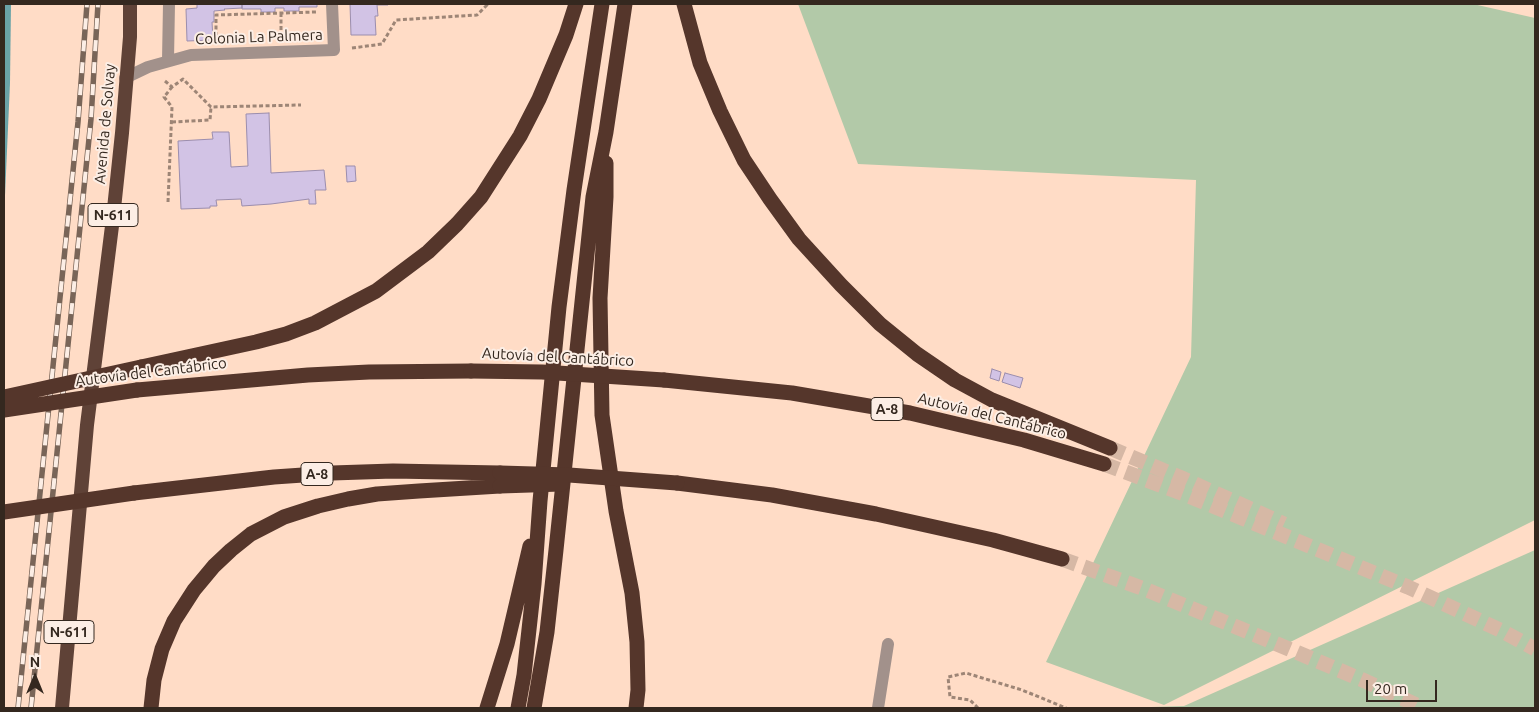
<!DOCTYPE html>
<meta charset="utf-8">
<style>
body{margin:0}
#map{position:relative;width:1539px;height:712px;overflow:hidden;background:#ffdcc6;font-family:Ubuntu,sans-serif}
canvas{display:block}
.frame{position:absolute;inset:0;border:5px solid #34281f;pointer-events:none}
.north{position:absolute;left:10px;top:652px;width:50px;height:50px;-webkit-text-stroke:4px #fceee5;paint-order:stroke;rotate:0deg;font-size:14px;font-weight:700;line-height:20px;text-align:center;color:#34281f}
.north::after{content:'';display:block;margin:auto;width:18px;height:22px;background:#34281f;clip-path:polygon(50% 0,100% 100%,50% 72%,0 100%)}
.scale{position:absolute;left:1366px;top:680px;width:71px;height:22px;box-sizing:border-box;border:2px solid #34281f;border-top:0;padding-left:6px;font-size:15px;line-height:18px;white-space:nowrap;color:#34281f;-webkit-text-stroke:4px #fceee5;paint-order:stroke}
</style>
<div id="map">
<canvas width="1539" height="712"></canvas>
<div class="frame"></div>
<div class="north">N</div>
<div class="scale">20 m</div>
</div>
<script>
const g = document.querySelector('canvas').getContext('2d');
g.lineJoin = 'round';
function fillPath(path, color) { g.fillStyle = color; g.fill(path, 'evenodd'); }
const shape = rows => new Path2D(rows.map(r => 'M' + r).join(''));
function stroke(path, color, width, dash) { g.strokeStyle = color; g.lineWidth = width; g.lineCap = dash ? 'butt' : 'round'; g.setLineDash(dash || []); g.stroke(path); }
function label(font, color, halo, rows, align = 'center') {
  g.font = font + ' Ubuntu,sans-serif'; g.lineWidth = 4; g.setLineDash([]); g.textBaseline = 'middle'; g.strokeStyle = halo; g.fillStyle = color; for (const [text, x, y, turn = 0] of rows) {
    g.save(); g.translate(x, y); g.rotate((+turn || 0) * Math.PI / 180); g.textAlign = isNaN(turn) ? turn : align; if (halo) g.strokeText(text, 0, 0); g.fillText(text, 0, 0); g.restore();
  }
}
fillPath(shape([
 [798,4,1473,4,1535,18,1535,520,1164,705,1046,662,1191,357,1196,180,858,164],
 [1535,550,1535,708,1118,708,1184,706]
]), '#b2c9a8');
fillPath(shape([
 [4,4,11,4,10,83,4,218]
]), '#6aa3a7');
const building = shape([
 [197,4,242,4,242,8,224,9,225,10,214,11,214,22,212,22,213,40,187,41,186,9,197,8,197,4],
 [242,4,317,4,317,7,299,7,299,11,284,11,284,8,275,8,275,12,261,12,261,9,242,9,242,4],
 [350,4,388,4,388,5,377,5,378,16,375,16,376,35,351,35,350,4],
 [269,113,271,173,324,170,326,190,315,190,316,204,309,204,309,199,271,204,242,206,241,199,216,200,217,206,210,206,210,208,181,209,178,141,213,139,212,132,229,132,231,167,248,166,246,114,269,113],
 [346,166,355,166,356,181,347,182,346,166],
 [992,369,1001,372,999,381,990,378,992,369],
 [1005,373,1023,378,1020,388,1002,382,1005,373]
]);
fillPath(building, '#d2c3e5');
stroke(building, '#9b8dad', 1);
stroke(shape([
 [1110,448,1184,479,1284,524],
 [1104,464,1184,494,1408,587,1502,631,1535,649],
 [1062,559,1147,590,1251,633,1365,681,1423,708]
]), '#d6b8a5', 15, [15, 8]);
stroke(shape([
 [281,13,281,35],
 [216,36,216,15,316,12],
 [352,48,382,44,396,20,477,15,487,5,487,4],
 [165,81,172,87,183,79,211,107,301,105],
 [172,122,210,120,211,107],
 [168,202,172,107,164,97,172,87],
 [978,708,970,700,950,697,948,677,966,673,1022,690,1066,708]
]), '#9d8576', 3, [4, 2.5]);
stroke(shape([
 [168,60,169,4],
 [125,78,148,67,191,55,334,50,332,4],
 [878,708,888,644]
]), '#a2918b', 12);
stroke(shape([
 [62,708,87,425,113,218,122,133,130,37,130,4]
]), '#5f4237', 14);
stroke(shape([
 [684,4,700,63,720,111,744,160,770,199,799,239,841,285,880,324,917,354,955,380,992,400,1110,448],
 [606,163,606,197,600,298,602,415,616,511,632,593,637,642,638,690,636,708],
 [141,367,256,342,286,334,315,323,376,291,428,252,457,224,481,197,520,136,539,99,566,35,576,4],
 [664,380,792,393,910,413,1024,440,1104,464],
 [137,390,308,375,369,372,471,371],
 [677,483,772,495,876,514,993,540,1062,559],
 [134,493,274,477,332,473,393,471,500,473],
 [151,708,154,680,162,649,174,621,194,590,214,566,231,550,251,534,284,517,318,506,348,499,377,494,419,491,500,486],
 [487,708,507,644,530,546],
 [518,708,524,675,534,584,540,501,559,307,574,190,602,4],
 [534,708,547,632,556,550,593,197,606,132,625,4]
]), '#55362b', 15);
const rail = shape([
 [18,708,78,122,87,4],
 [31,708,91,119,98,4]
]);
stroke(rail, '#796558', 5.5);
stroke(rail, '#fceee5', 4, [11]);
stroke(shape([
 [471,371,542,372,664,380],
 [4,397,141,367],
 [4,410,137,390],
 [500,473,569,475,677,483],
 [500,486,561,484],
 [4,512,134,493]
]), '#55362b', 15);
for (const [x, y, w] of [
 [113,215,50],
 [887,409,32],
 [317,474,32],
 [69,632,50]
]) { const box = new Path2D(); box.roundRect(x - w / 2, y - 11.5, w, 23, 4); g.fillStyle = '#fceee5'; g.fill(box); stroke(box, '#34281f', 1); }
label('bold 14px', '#34281f', null, [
 ["N-611",113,215],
 ["A-8",887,409],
 ["A-8",317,474],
 ["N-611",69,632]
]);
label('15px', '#34281f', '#fceee5', [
 ["Colonia La Palmera",259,37,-2],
 ["Avenida de Solvay",105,124,-85],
 ["Autovía del Cantábrico",558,357,3],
 ["Autovía del Cantábrico",151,372,-7],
 ["Autovía del Cantábrico",992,416,14]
]);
</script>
